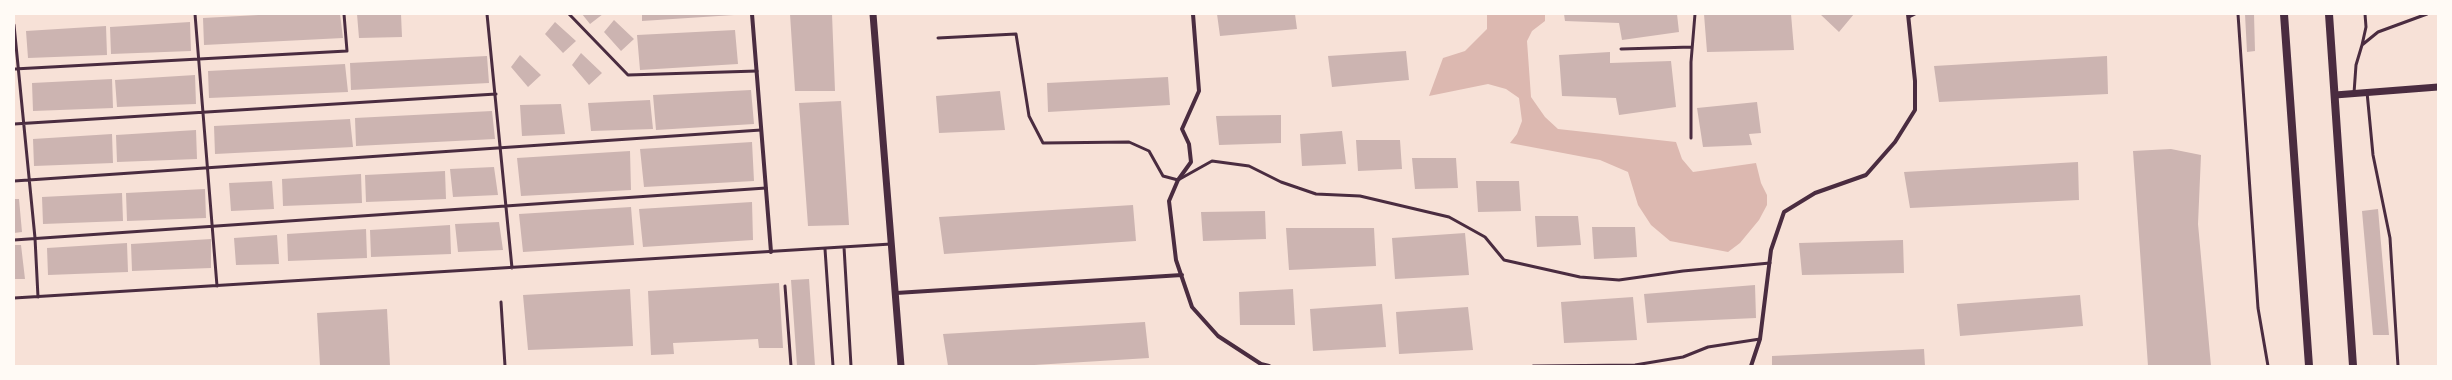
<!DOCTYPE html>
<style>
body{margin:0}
#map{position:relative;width:2452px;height:380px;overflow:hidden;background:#f7e1d7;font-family:Figtree,sans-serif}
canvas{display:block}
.frame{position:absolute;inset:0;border:15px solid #fffaf5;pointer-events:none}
</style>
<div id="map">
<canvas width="2452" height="380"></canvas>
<div class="frame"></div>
</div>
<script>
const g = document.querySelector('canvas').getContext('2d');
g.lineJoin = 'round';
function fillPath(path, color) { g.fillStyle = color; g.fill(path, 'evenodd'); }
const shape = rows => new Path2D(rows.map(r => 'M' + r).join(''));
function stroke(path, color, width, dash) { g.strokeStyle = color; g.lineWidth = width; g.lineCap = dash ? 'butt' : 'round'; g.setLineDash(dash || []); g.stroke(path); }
fillPath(shape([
 [1487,14,1545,14,1545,21,1532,31,1527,41,1531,97,1545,117,1558,129,1676,142,1682,159,1693,172,1756,163,1761,183,1767,195,1767,205,1759,220,1740,243,1728,252,1670,241,1651,225,1638,205,1628,172,1600,160,1510,143,1517,134,1522,121,1519,98,1506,89,1488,84,1429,96,1443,58,1465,51,1487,29]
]), '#dcb8b0');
fillPath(shape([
 [277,14,340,14,343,38,204,45,203,18],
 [357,14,401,14,402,37,359,38],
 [582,14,603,14,590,24],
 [642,14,734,14,734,15,642,21],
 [790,14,832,14,835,91,795,91],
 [1217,14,1295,14,1297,29,1220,36],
 [1564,14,1677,14,1679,32,1622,40,1619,23,1565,21],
 [1704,14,1791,14,1794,50,1707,52],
 [1820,14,1854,14,1839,32],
 [2245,14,2254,14,2255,51,2247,52],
 [614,20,634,39,621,51,604,32],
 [190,22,191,51,111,54,110,27],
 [555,22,576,41,563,53,545,34],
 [106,26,107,55,28,58,26,31],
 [735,30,738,64,640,70,637,35],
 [1406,51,1409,80,1332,87,1328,56],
 [1610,52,1610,63,1671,61,1676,107,1619,115,1616,98,1562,96,1559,55],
 [581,53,602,73,589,85,572,65],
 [520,55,541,75,528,87,511,67],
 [487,56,489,83,351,90,350,63],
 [2107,56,2108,94,1939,102,1934,66],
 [345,64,348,92,209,98,208,71],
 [195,75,196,104,117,107,115,80],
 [1168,77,1170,105,1048,112,1047,83],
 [112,79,113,108,33,111,32,83],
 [751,90,754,124,656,130,653,95],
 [1000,91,1005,130,939,133,936,96],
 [650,100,653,129,591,131,588,103],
 [841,101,849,225,808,226,799,103],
 [1757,102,1761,133,1749,134,1752,145,1703,147,1697,108],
 [561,104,565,134,522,136,520,105],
 [492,111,495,139,356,146,355,118],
 [1281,115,1281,143,1219,145,1216,116],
 [350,119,353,147,215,154,214,126],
 [196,130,197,159,117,162,116,135],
 [1342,131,1346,164,1302,166,1300,134],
 [112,134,113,163,34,166,33,139],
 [1356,140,1400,140,1402,169,1358,171],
 [752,142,754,181,644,187,640,149],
 [2171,149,2201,155,2198,224,2211,366,2148,366,2133,151],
 [630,151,631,190,521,196,517,158],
 [1412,158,1456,158,1458,188,1415,189],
 [2078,162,2079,200,1910,208,1904,172],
 [494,167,498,195,453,197,450,169],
 [445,171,446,199,366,202,365,175],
 [361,174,362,203,283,206,282,179],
 [272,181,274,209,231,211,229,183],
 [1476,181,1519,181,1521,211,1478,212],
 [205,189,206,218,127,221,126,193],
 [122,193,123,221,43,224,42,197],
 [14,199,19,199,22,232,14,233],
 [752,202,753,240,643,247,639,209],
 [1133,205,1136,241,944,254,939,217],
 [631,207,634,245,523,252,519,214],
 [2378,209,2389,335,2373,335,2362,211],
 [1265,211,1266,239,1203,241,1201,212],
 [1535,216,1578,216,1581,245,1537,247],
 [499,222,503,250,458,252,455,224],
 [450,225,451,254,371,257,370,230],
 [1592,227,1635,227,1637,257,1594,259],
 [1286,228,1374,228,1376,266,1289,270],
 [366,229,367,258,288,261,287,234],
 [1465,233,1469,275,1395,279,1392,238],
 [277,235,279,264,236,265,234,238],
 [211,239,211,268,132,271,131,244],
 [1903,240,1904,273,1802,275,1799,243],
 [127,243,128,272,48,275,47,248],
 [14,245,21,245,25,279,14,279],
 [809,279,815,366,797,366,791,280],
 [779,283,783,348,759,348,758,339,673,343,674,354,651,355,648,291],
 [1755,285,1756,318,1647,323,1644,294],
 [630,289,633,346,528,350,523,295],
 [1293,289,1295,325,1240,325,1239,292],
 [2080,295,2083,326,1960,336,1957,304],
 [1633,297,1637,340,1564,343,1561,302],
 [1382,304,1386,347,1313,351,1310,309],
 [1468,307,1473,350,1399,354,1396,312],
 [387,309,390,366,320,366,317,313],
 [1145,322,1149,358,1018,366,948,366,943,334],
 [1924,349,1925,366,1772,366,1772,356]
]), '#ccb4b1');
stroke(shape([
 [195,14,217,286],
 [487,14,512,268],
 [569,14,628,75,757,71],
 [2238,14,2258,308,2268,366],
 [1909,17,1915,14],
 [14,25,35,238,38,297],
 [938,38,1016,34,1029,116,1043,143,1129,142,1149,151,1163,176,1178,180,1212,161,1249,166,1281,182,1316,194,1360,196,1449,217,1485,237,1504,260,1580,277,1619,280,1683,271,1770,263],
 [2362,45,2366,27,2365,14],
 [1621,49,1692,47],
 [14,69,347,51,344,14],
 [2367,92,2373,155,2390,238,2398,366],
 [2354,93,2356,65,2362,45,2378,32,2427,14],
 [14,124,496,94],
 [1691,138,1691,62,1695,14],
 [14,181,761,130],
 [14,240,766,188],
 [844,247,851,366],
 [825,249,833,366],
 [785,286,791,366],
 [14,298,891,244],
 [501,302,505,366],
 [1533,366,1635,365,1683,357,1708,347,1760,339]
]), '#4a2c40', 3);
stroke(shape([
 [752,14,771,252],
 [1193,14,1199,91,1182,129,1189,144,1191,162,1178,180,1169,201,1176,260,1192,307,1218,336,1261,364,1269,366],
 [896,293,1182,275],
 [1751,366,1760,339,1771,250,1784,212,1815,193,1866,175,1895,142,1915,110,1915,81,1908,14]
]), '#4a2c40', 4);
stroke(shape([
 [873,14,901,366],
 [2335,95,2438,87]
]), '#4a2c40', 7);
stroke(shape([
 [2284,14,2309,366],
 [2329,14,2353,366]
]), '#4a2c40', 8);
</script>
